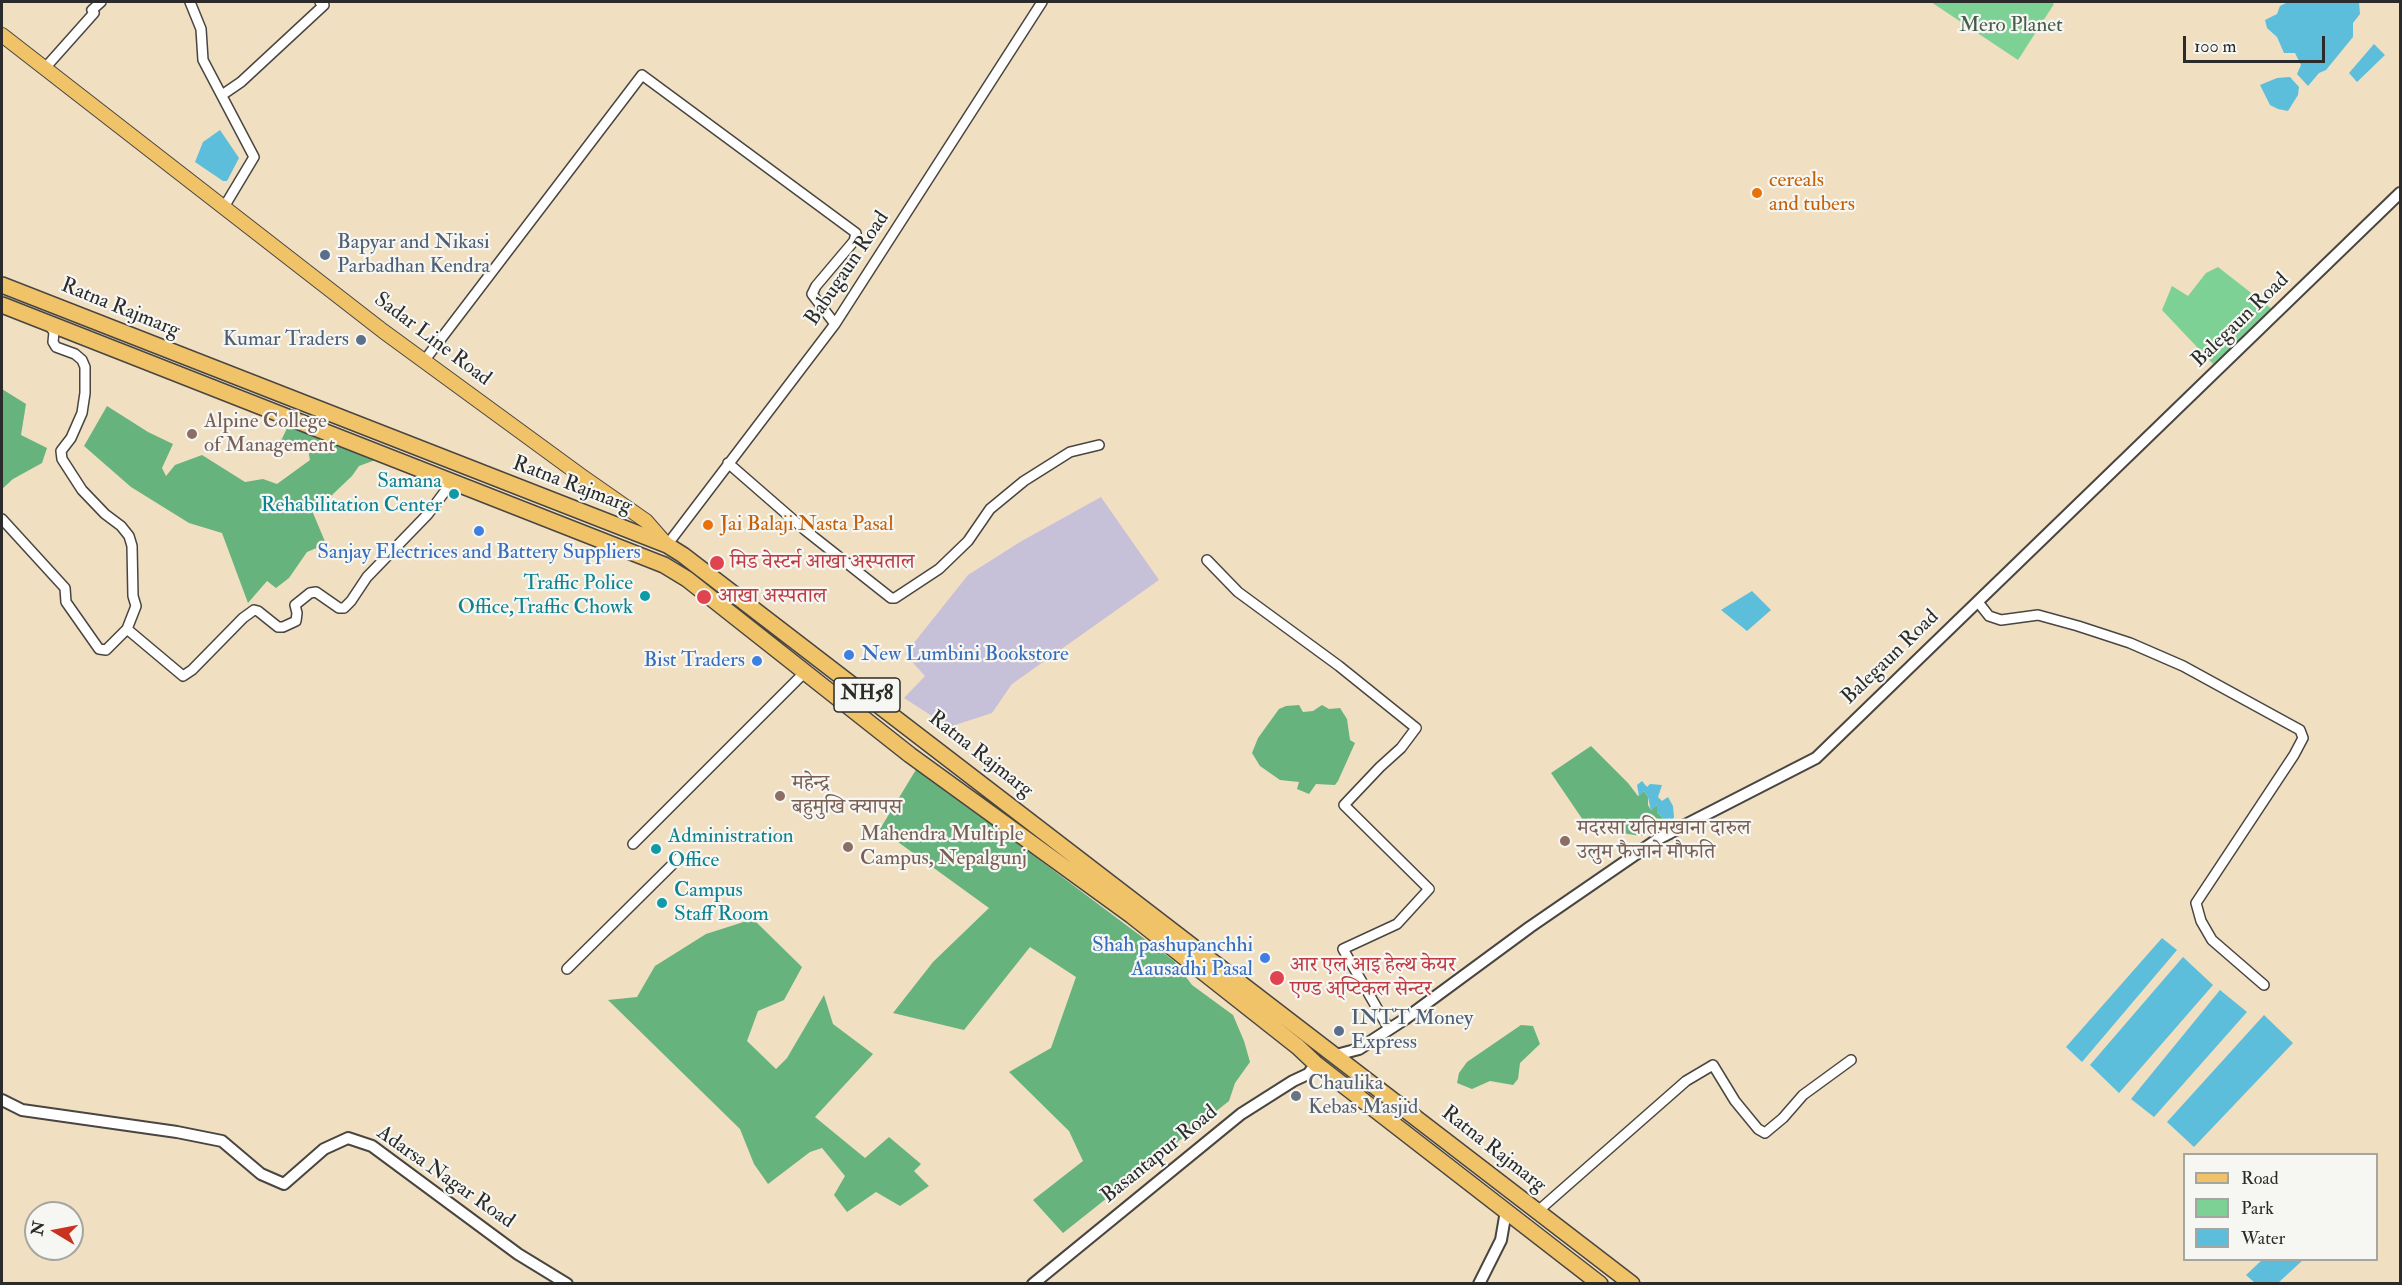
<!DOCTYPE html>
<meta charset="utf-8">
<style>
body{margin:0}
#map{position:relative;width:2402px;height:1285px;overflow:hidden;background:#f0dfc1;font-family:"IM FELL Double Pica",serif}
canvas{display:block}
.frame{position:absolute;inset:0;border:3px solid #2b2b2b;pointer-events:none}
.legend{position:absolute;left:2183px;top:1153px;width:195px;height:108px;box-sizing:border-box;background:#f6f6f2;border:2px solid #a5a5a2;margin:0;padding:8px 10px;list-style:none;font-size:18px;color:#2b2b2b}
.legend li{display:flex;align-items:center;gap:12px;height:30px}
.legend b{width:30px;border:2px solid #a5a5a2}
.north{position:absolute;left:24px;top:1201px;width:60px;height:60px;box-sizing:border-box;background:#f6f6f2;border:2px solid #a5a5a2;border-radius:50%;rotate:280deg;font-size:16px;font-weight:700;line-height:24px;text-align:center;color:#2b2b2b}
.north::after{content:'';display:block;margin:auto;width:21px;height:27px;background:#c8321e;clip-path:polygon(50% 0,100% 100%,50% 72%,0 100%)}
.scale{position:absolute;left:2183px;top:36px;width:142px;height:27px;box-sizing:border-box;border:3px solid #2b2b2b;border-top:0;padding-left:8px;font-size:18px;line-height:21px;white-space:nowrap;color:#2b2b2b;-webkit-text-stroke:4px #f6f6f2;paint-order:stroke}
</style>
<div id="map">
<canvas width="2402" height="1285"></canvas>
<div class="frame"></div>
<ul class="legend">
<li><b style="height:8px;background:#f1c369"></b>Road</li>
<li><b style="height:16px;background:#7dd194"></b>Park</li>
<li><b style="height:16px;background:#5cbeda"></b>Water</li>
</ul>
<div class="north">N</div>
<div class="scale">100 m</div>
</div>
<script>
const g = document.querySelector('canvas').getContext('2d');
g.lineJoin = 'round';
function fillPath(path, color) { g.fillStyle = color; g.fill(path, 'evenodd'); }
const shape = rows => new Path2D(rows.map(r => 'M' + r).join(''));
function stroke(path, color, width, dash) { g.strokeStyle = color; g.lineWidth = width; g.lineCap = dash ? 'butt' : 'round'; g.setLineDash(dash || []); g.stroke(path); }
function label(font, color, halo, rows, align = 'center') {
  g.font = font + ' "IM FELL Double Pica","Noto Serif Devanagari",serif'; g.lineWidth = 4.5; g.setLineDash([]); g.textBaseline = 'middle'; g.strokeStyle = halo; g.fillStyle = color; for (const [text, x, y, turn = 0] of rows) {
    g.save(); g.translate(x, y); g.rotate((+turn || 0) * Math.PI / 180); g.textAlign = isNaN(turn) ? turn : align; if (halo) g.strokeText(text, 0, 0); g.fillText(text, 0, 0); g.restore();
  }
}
fillPath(shape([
 [1101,497,1159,580,1012,684,992,713,949,727,904,698,925,676,905,654,968,575,1020,542]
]), '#c7c0d9');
fillPath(shape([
 [1931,2,2051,2,2054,4,2018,60],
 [2218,267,2273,310,2213,364,2162,310,2172,286,2188,296,2206,273]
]), '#7dd194');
fillPath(shape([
 [2,389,26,404,21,435,47,448,42,463,13,479,2,489],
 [107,406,148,432,173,444,162,468,166,476,175,465,202,455,245,482,263,479,277,484,310,460,308,450,290,453,279,445,290,422,378,459,359,466,352,476,313,513,326,544,307,552,289,578,276,588,267,581,248,603,222,533,189,523,131,487,84,446],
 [1299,705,1303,712,1313,711,1322,705,1329,709,1340,708,1347,719,1350,740,1355,743,1338,781,1335,785,1316,784,1309,794,1297,789,1299,782,1280,780,1260,766,1252,753,1258,738,1279,709,1286,706],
 [1591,746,1628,783,1638,796,1644,791,1648,797,1648,805,1651,810,1657,805,1657,812,1668,823,1641,836,1603,830,1594,818,1583,820,1551,773],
 [917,768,1174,961,1192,985,1233,1015,1244,1041,1250,1062,1235,1083,1229,1101,1063,1233,1033,1200,1083,1161,1069,1131,1009,1072,1051,1048,1076,977,1030,947,964,1030,893,1013,933,962,989,908,880,829],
 [753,919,802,967,784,1000,758,1011,747,1041,776,1069,787,1058,824,995,833,1024,873,1054,815,1117,865,1158,889,1137,921,1164,914,1171,929,1186,900,1206,876,1192,847,1212,834,1195,845,1176,822,1148,810,1152,768,1184,754,1164,740,1129,608,1000,637,997,655,966,706,934],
 [1521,1025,1533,1026,1540,1044,1520,1063,1518,1079,1513,1085,1490,1081,1472,1089,1457,1083,1459,1073,1467,1062]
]), '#66b37e');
fillPath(shape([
 [2288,2,2359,2,2360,14,2353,23,2353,37,2326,70,2319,73,2308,86,2297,74,2301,65,2295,53,2284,53,2277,37,2267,28,2265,20,2277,14,2280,6],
 [2374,44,2385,55,2357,82,2349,73],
 [2290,77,2299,87,2298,95,2288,111,2278,109,2270,105,2260,85,2277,78],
 [220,130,239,158,227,181,223,181,195,162,203,142],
 [1752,591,1771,610,1747,631,1721,610],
 [1642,781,1647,787,1650,784,1662,785,1658,797,1662,801,1668,797,1673,806,1674,817,1671,823,1668,823,1657,812,1657,805,1651,811,1648,797,1644,791,1639,796,1637,785],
 [2162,938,2177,950,2082,1062,2066,1047],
 [2183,957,2213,985,2119,1093,2090,1065],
 [2220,990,2247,1012,2154,1117,2131,1099],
 [2264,1015,2293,1043,2194,1147,2167,1122],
 [2262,1260,2303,1260,2278,1283,2255,1283,2246,1275]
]), '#5cbeda');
const minor = shape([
 [190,2,201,29,203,60,254,157,224,207],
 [45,68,94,13,92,10,101,2],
 [222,95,241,82,324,5,320,2],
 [49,325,54,332,53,342,56,347,75,354,82,360,85,367,85,393,82,413,71,438,61,451,62,459,82,490,105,514,121,526,129,536,132,546,133,596,136,606,127,629],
 [424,361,642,75,856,233,854,241,816,286,812,294,835,324],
 [728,463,805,530,891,598,895,598,939,569,968,541,990,509,1024,481,1070,452,1099,445],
 [2,519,65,588,66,602,99,649,106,650,127,629,183,676,192,670,243,618,254,610,258,611,278,627,283,627,296,621,297,613,295,605,310,593,316,592,339,608,344,608,351,601,367,577,428,514,449,486,444,480],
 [667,545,835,324,1042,2],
 [1207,560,1238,592,1339,666,1416,728,1401,748,1380,767,1344,805,1429,889,1397,924,1343,949,1389,1029],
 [1978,602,1989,616,2001,620,2038,615,2078,626,2130,643,2183,666,2300,730,2303,738,2294,755,2196,903,2201,921,2212,940,2264,985],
 [633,844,803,674,799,669],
 [567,969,680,857],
 [1538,1211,1686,1081,1713,1065,1735,1101,1758,1129,1765,1133,1783,1118,1803,1095,1851,1060]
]);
const tertiary = shape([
 [1336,1055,1359,1049,1405,1019,1530,927,1658,839,1816,758,2400,193],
 [2,1100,22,1110,177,1132,222,1141,261,1174,284,1184,324,1149,348,1138,372,1146,518,1254,567,1284],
 [1033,1284,1241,1114,1293,1081,1308,1074,1316,1064],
 [1479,1284,1501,1240,1506,1211]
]);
const primary = shape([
 [2,35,383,331,580,475,646,521,667,545]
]);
const trunk = shape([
 [2,285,667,545,683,555,1632,1284],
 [2,305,664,565,687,579,910,755,1132,916,1298,1047,1316,1064,1600,1284]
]);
stroke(minor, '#494642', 12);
stroke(tertiary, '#494642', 14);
stroke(primary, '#494642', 16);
stroke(trunk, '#494642', 18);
stroke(minor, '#fff', 9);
stroke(tertiary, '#fff', 10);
stroke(primary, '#f1c369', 14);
stroke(trunk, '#f1c369', 15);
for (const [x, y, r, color] of [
 [1757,193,6,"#e8710a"],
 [325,255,6,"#5c6f8a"],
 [361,340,6,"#5c6f8a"],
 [192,434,6,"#8d6e63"],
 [454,494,6,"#0f9aa8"],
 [708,525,6,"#e8710a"],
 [479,531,6,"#3f7fe0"],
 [717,563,8,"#e0444e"],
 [645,596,6,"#0f9aa8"],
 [704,597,8,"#e0444e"],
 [849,655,6,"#3f7fe0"],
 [757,661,6,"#3f7fe0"],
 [780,796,6,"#8d6e63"],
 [1565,841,6,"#8d6e63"],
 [848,847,6,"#8d6e63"],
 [656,849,6,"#0f9aa8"],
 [662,903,6,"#0f9aa8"],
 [1265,958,6,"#3f7fe0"],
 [1277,978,8,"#e0444e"],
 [1339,1031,6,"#5c6f8a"],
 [1296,1096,6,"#6b7280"]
]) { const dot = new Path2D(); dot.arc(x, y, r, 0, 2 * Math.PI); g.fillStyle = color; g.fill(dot); stroke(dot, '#f6f6f2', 2); }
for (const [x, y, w] of [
 [867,695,66]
]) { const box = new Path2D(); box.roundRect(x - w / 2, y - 17, w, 34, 4.5); g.fillStyle = '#f6f6f2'; g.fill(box); stroke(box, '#2b2b2b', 1.5); }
label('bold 20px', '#2b2b2b', null, [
 ["NH58",867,695]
]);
label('21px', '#445d4a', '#f6f6f2', [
 ["Mero Planet",2011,26]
]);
label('21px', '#c56008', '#f6f6f2', [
 ["cereals",1769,181],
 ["and tubers",1769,205],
 ["Jai Balaji Nasta Pasal",720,525]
], 'left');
label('21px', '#4e5e75', '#f6f6f2', [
 ["Bapyar and Nikasi",337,243],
 ["Parbadhan Kendra",337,267],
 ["Kumar Traders",349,340,"right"],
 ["INTT Money",1351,1019],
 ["Express",1351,1043]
], 'left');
label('21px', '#2b2b2b', '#f6f6f2', [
 ["Babugaun Road",848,269,-56],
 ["Ratna Rajmarg",120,309,22],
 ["Balegaun Road",2241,321,-44],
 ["Sadar Line Road",432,340,37],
 ["Ratna Rajmarg",572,486,21],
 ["Balegaun Road",1891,658,-44],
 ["Ratna Rajmarg",980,755,38],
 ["Ratna Rajmarg",1493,1150,38],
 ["Basantapur Road",1160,1155,-39],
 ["Adarsa Nagar Road",445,1178,35]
]);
label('21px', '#785e54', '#f6f6f2', [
 ["Alpine College",204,422],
 ["of Management",204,446],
 ["महेन्द्र",792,784],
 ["बहुमुखि क्यापस",792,808],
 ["मदरसा यतिमखाना दारुल",1577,829],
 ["उलुम फैजाने माैफति",1577,853],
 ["Mahendra Multiple",860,835],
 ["Campus, Nepalgunj",860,859]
], 'left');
label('21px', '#0d838f', '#f6f6f2', [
 ["Samana",442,482],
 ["Rehabilitation Center",442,506],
 ["Traffic Police",633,584],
 ["Office,Traffic Chowk",633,608],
 ["Administration",668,837,"left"],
 ["Office",668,861,"left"],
 ["Campus",674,891,"left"],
 ["Staff Room",674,915,"left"]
], 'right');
label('21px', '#366cbe', '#f6f6f2', [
 ["Sanjay Electrices and Battery Suppliers",479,553,"center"],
 ["New Lumbini Bookstore",861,655,"left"],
 ["Bist Traders",745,661],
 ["Shah pashupanchhi",1253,946],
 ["Aausadhi Pasal",1253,970]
], 'right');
label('21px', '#be3a42', '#f6f6f2', [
 ["मिड वेस्टर्न आखा अस्पताल",730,563],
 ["आखा अस्पताल",718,597],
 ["आर एल आइ हेल्थ केयर",1290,966],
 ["एण्ड अ्प्टिकल सेन्टर",1290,990]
], 'left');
label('21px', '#5b616d', '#f6f6f2', [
 ["Chaulika",1308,1084],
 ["Kebas Masjid",1308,1108]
], 'left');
</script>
